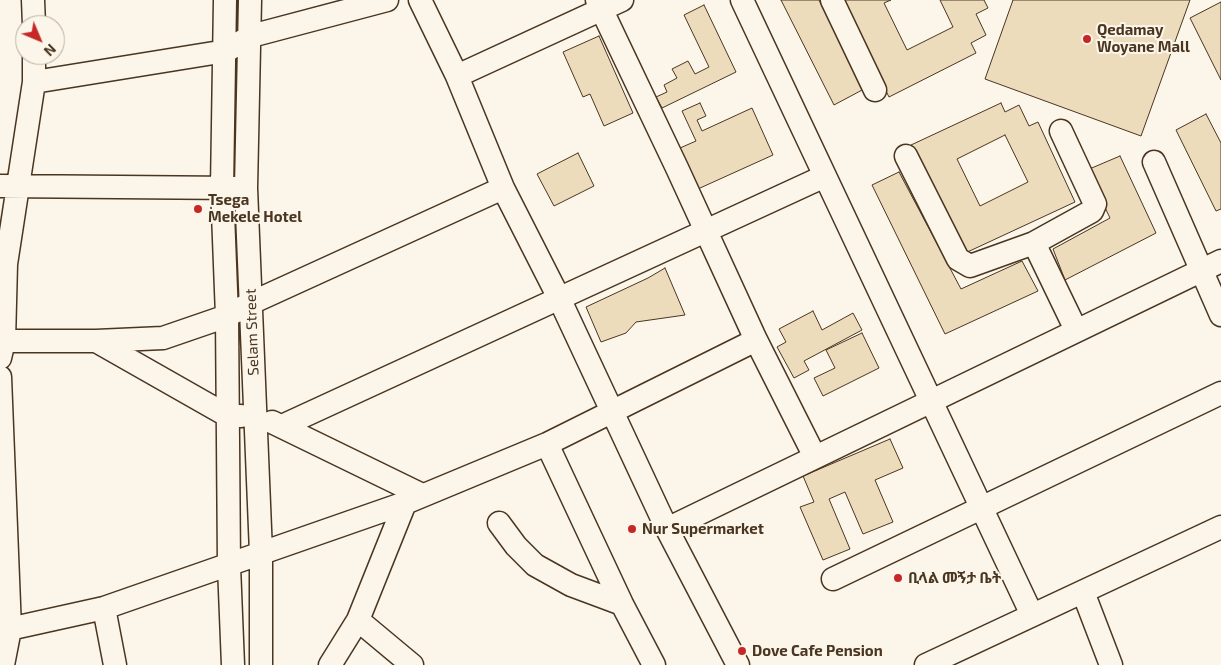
<!DOCTYPE html>
<meta charset="utf-8">
<style>
body{margin:0}
#map{position:relative;width:1221px;height:665px;overflow:hidden;background:#fbf6e9;font-family:"Exo 2",sans-serif}
canvas{display:block}
.north{position:absolute;left:15px;top:15px;width:50px;height:50px;box-sizing:border-box;background:#fbf6e9;border:1px solid #b4a999;border-radius:50%;rotate:135deg;font-size:14px;font-weight:700;line-height:20px;text-align:center;color:#4a3520}
.north::after{content:'';display:block;margin:auto;width:18px;height:22px;background:#c62828;clip-path:polygon(50% 0,100% 100%,50% 72%,0 100%)}
</style>
<div id="map">
<canvas width="1221" height="665"></canvas>
<div class="north">N</div>
</div>
<script>
const g = document.querySelector('canvas').getContext('2d');
g.lineJoin = 'round';
function fillPath(path, color) { g.fillStyle = color; g.fill(path, 'evenodd'); }
const shape = rows => new Path2D(rows.map(r => 'M' + r).join(''));
function stroke(path, color, width, dash) { g.strokeStyle = color; g.lineWidth = width; g.lineCap = dash ? 'butt' : 'round'; g.setLineDash(dash || []); g.stroke(path); }
function label(font, color, halo, rows, align = 'center') {
  g.font = font + ' "Exo 2","Noto Sans Ethiopic",sans-serif'; g.lineWidth = 4; g.setLineDash([]); g.textBaseline = 'middle'; g.strokeStyle = halo; g.fillStyle = color; for (const [text, x, y, turn = 0] of rows) {
    g.save(); g.translate(x, y); g.rotate((+turn || 0) * Math.PI / 180); g.textAlign = isNaN(turn) ? turn : align; if (halo) g.strokeText(text, 0, 0); g.fillText(text, 0, 0); g.restore();
  }
}
const building = shape([
 [781,0,819,0,864,89,834,105,781,0],
 [840,0,891,0,884,3,907,50,953,27,940,0,984,0,988,8,976,14,986,35,971,43,976,53,889,97,840,0],
 [1013,0,1190,0,1141,136,985,79,1013,0],
 [1221,2,1221,80,1190,18,1221,2],
 [704,5,736,72,662,108,656,97,667,92,664,85,677,78,672,69,688,61,695,74,709,67,684,15,704,5],
 [599,36,633,113,604,126,590,94,583,97,563,52,599,36],
 [700,103,706,116,697,120,702,131,752,108,773,155,689,193,679,170,688,165,680,148,696,141,682,111,700,103],
 [1001,103,1005,112,1019,105,1029,126,1038,122,1075,202,961,255,911,145,1001,103],
 [1005,135,1028,182,980,206,957,159,1005,135],
 [1206,114,1221,143,1221,209,1216,211,1176,130,1206,114],
 [578,153,594,186,554,206,537,174,578,153],
 [1120,156,1156,233,1065,280,1053,249,1110,218,1087,170,1120,156],
 [899,172,961,289,1022,261,1038,291,945,334,872,185,899,172],
 [665,268,685,315,636,322,626,333,601,342,586,307,648,278,665,268],
 [813,311,822,330,853,313,862,330,804,361,809,370,794,378,777,347,786,342,779,329,813,311],
 [862,333,879,368,823,396,814,378,835,368,826,350,862,333],
 [890,439,903,468,875,480,893,522,863,534,845,492,829,499,850,549,823,560,800,507,814,502,803,476,890,439]
]);
fillPath(building, '#ecdcbc');
stroke(building, '#4a3520', 1);
const minor = shape([
 [33,0,34,25],
 [225,0,222,188,227,316,229,566,233,665],
 [250,0,246,188,261,553,261,665],
 [420,0,457,76,503,188,559,298,667,529,738,665],
 [597,0,677,168,756,340,815,457],
 [742,0,1032,615],
 [832,0,875,90],
 [457,76,622,0],
 [34,82,226,51,251,36,387,0],
 [906,156,958,259,970,266,1034,243,1092,211,1095,204,1061,131],
 [1154,162,1221,315],
 [0,186,237,188],
 [1034,243,1076,330],
 [0,341,96,341,163,338,227,316,251,303,503,188],
 [96,341,228,416,241,416],
 [0,358,4,341,6,264,34,82,34,55],
 [0,377,10,629,3,665],
 [272,422,422,495],
 [282,426,825,176],
 [547,444,622,604,654,665],
 [499,523,516,546,535,565,571,585,622,604],
 [667,529,1221,261],
 [833,579,1221,393],
 [1083,592,1111,665],
 [104,608,115,665],
 [358,620,412,665],
 [0,631,104,608,405,503,547,444,756,340],
 [330,665,358,620,405,503],
 [926,665,1221,527]
]);
stroke(minor, '#4a3520', 25);
stroke(minor, '#fbf6e9', 22);
for (const [x, y, r, color] of [
 [1087,39,5,"#c62828"],
 [198,209,5,"#c62828"],
 [632,529,5,"#c62828"],
 [898,578,5,"#c62828"],
 [742,651,5,"#c62828"]
]) { const dot = new Path2D(); dot.arc(x, y, r, 0, 2 * Math.PI); g.fillStyle = color; g.fill(dot); stroke(dot, '#fbf6e9', 2); }
label('bold 15px', '#4a3520', '#fbf6e9', [
 ["Qedamay",1097,30],
 ["Woyane Mall",1097,47],
 ["Tsega",208,200],
 ["Mekele Hotel",208,217],
 ["Nur Supermarket",642,529],
 ["ቢላል መኝታ ቤት",908,578],
 ["Dove Cafe Pension",752,651]
], 'left');
label('15px', '#4a3520', '#fbf6e9', [
 ["Selam Street",252,332,-92]
]);
</script>
